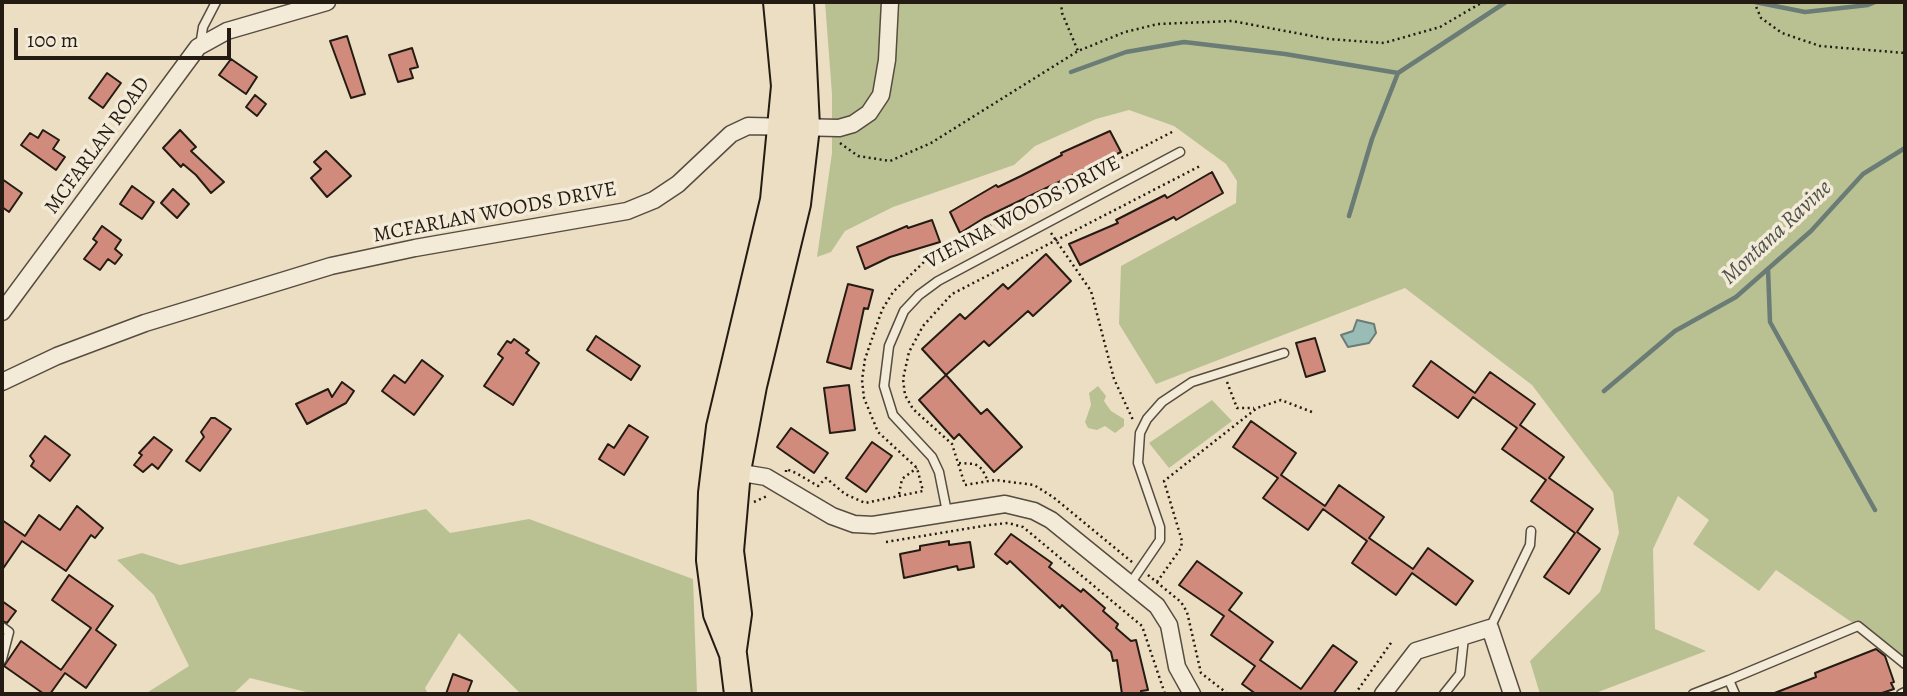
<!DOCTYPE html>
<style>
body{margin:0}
#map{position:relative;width:1907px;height:696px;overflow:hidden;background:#ecdec3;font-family:Alegreya,serif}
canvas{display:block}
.frame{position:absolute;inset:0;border:4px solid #241b13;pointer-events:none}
.scale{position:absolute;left:14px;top:28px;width:217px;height:32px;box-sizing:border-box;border:4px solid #241b13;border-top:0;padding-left:9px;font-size:21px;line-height:24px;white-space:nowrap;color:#241b13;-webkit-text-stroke:5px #f3ead8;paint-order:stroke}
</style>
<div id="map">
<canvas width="1907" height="696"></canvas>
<div class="frame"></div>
<div class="scale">100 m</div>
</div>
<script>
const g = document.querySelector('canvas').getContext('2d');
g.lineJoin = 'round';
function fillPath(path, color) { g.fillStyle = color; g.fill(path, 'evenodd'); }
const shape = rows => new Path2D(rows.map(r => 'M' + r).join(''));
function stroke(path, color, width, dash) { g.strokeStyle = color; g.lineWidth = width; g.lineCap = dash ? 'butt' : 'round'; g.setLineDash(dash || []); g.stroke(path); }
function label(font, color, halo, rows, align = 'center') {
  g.font = font + ' Alegreya,serif'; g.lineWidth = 7; g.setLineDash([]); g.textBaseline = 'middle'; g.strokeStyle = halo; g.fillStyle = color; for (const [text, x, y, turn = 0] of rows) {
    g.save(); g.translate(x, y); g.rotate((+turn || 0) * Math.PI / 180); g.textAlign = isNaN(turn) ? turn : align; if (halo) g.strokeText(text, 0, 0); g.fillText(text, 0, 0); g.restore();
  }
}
fillPath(shape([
 [825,2,1905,2,1905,659,1776,570,1759,591,1693,544,1709,520,1678,496,1653,549,1655,629,1706,651,1593,694,1540,694,1530,661,1600,592,1619,533,1613,492,1532,385,1405,288,1156,384,1119,324,1121,266,1236,203,1237,181,1226,164,1174,126,1129,110,1096,119,1035,146,1014,165,893,207,845,231,831,252,817,257,832,153,832,94],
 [1098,386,1106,396,1104,401,1111,411,1124,419,1124,426,1115,433,1105,426,1097,430,1088,428,1085,422,1091,405,1089,393],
 [1212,400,1232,421,1169,468,1149,443],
 [426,509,450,533,529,519,693,579,697,694,521,694,459,633,425,688,428,694,314,694,250,678,233,694,145,694,189,666,154,595,117,560,142,553,180,565]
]), '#b9c193');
const water = shape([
 [1357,320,1374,324,1376,333,1369,343,1348,347,1341,335,1353,331,1357,320]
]);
fillPath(water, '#99bcb6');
stroke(water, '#6a7c75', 2);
stroke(shape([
 [1755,2,1805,12,1868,5,1875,2],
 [1071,72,1126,52,1184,42,1285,54,1398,73],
 [1398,73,1506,2],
 [1349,216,1372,139,1398,73],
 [1768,269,1770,322,1875,510],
 [1604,391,1675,331,1736,297,1811,231,1863,174,1905,148]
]), '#6a7c75', 4.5);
const building = shape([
 [347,36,365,94,351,98,330,41,347,36],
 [412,48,418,67,410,69,413,78,398,82,389,55,412,48],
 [231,59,257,77,246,94,219,75,231,59],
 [107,73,121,83,103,108,89,98,107,73],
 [255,95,266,104,257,116,246,107,255,95],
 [43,130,59,140,53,149,65,157,56,170,21,145,30,133,38,138,43,130],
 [180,130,196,147,191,151,224,182,211,193,196,175,183,164,181,167,163,148,180,130],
 [1110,131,1121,152,984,218,960,233,950,212,996,185,998,187,1021,176,1062,155,1061,153,1110,131],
 [326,151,351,176,327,197,311,178,321,169,314,162,326,151],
 [1212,172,1223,193,1176,220,1174,217,1080,265,1069,244,1118,223,1116,220,1165,195,1167,198,1212,172],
 [2,179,22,193,9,212,2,207,2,179],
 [132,186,154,202,142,219,120,204,132,186],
 [173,189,189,204,177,218,161,203,173,189],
 [932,220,940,242,890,257,865,269,857,247,907,226,908,228,932,220],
 [102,226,121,240,115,249,122,255,115,264,108,259,100,270,84,259,97,242,93,239,102,226],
 [1046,254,1071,281,1033,316,1028,311,989,346,984,341,946,375,922,349,960,314,965,319,1003,284,1008,289,1046,254],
 [848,284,873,290,868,309,864,308,851,369,827,362,848,284],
 [596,336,640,366,631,380,587,350,596,336],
 [1315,338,1325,371,1306,377,1296,343,1315,338],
 [514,339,529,350,526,353,539,363,513,405,484,386,503,358,498,354,507,341,511,343,514,339],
 [422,360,443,376,414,415,382,391,394,375,405,383,422,360],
 [1431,361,1475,393,1490,372,1535,404,1520,425,1564,457,1549,478,1593,509,1577,532,1600,549,1569,594,1544,577,1575,533,1531,501,1546,480,1502,449,1517,428,1473,397,1458,418,1413,386,1431,361],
 [946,375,981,414,987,409,1022,447,994,472,959,434,954,439,919,400,946,375],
 [342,382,354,391,346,403,307,424,296,404,328,389,332,397,342,382],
 [849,385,855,430,830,433,824,388,849,385],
 [211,418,215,418,231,429,200,471,186,461,204,437,201,432,211,418],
 [1251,421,1296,453,1281,475,1325,506,1339,485,1384,517,1369,538,1413,569,1428,548,1473,581,1456,605,1412,573,1396,595,1352,563,1367,541,1323,509,1308,530,1263,498,1278,478,1233,447,1251,421],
 [629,425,648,437,624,475,599,459,608,444,614,448,629,425],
 [791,428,828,453,814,473,777,447,791,428],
 [45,436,70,455,50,481,31,466,34,461,30,456,45,436],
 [154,437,172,450,158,469,152,464,143,472,134,465,142,455,139,453,154,437],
 [872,442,892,456,866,492,846,478,872,442],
 [77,506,103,528,95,538,91,535,66,571,22,541,2,570,2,520,25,536,39,515,60,530,77,506],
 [1011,534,1052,563,1049,567,1081,592,1083,589,1105,608,1103,611,1118,624,1116,628,1131,641,1136,640,1148,690,1141,691,1141,694,1122,694,1117,660,1113,661,1111,652,1062,605,1060,608,1010,561,1007,564,995,554,1011,534],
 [949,541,949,545,970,542,974,567,958,570,957,566,904,578,900,554,920,550,920,546,949,541],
 [1197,561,1242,593,1229,610,1273,642,1260,660,1301,689,1333,645,1357,662,1333,694,1256,694,1242,684,1255,666,1211,635,1224,616,1179,585,1197,561],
 [69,575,113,606,96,630,116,645,86,688,65,673,50,694,44,694,4,666,21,641,61,670,91,628,52,600,69,575],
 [2,601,16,611,7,623,2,621,2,601],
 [1876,649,1885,656,1894,682,1891,683,1894,689,1879,694,1772,694,1816,677,1815,673,1876,649],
 [453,674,472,681,467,694,446,694,453,674]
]);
fillPath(building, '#d18b7d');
stroke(building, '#241b13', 2);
const lane = shape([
 [200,46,203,27,216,2],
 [947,512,939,472,932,457,893,415,884,386,889,346,904,311,919,295,938,281,1180,152],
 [1130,584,1160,540,1160,527,1138,463,1140,433,1147,419,1162,402,1192,382,1284,353],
 [2,627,9,632,2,659],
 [1490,628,1530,545,1531,531],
 [1729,680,1858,626,1905,664],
 [1444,694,1460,674,1464,637],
 [1693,694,1729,680,1735,694],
 [1901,694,1905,692]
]);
const street = shape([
 [2,312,198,47,227,31,327,2],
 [2,382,57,356,145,323,331,266,415,248,627,211,654,200,678,184,731,134,748,126,839,128,853,124,869,113,881,95,887,60,890,2],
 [730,471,766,477,832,516,854,524,873,525,1005,504,1034,511,1051,520,1157,606,1169,625,1177,667,1192,694],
 [1383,694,1416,651,1490,628,1512,694]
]);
const primary = shape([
 [733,649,738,614,730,551,737,471,753,386,797,204,806,127,800,2],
 [738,694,733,654,717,614,710,560,712,493,720,427,774,200,785,86,777,2]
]);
stroke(lane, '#564c3f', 11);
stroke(street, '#564c3f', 19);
stroke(primary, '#241b13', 30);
stroke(shape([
 [1061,2,1062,13,1078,51],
 [1754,2,1761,18,1782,33,1820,46,1905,53],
 [840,143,858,156,890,161,931,143,1078,51,1125,32,1158,24,1232,21,1328,39,1384,43,1440,27,1483,2],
 [1051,233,1091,291,1114,379,1133,420],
 [1227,382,1237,408,1254,408],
 [959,463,975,464,982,469,988,481],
 [786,472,786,469,796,473,818,486,826,478,845,494,865,503,923,491,917,468,878,432,864,398,862,380,865,359,882,310,893,292,928,258,1174,131],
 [899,494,902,479,917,468],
 [754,502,767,496],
 [886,542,989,525,1008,523,1023,527,1142,626,1165,694],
 [1132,562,1053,497,1034,485,995,480,965,485,952,444,913,409,905,395,903,379,909,352,923,326,952,294,1200,166],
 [1148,575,1181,602,1187,612,1201,673,1228,694],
 [1157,582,1181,548,1182,541,1164,481,1257,408,1281,400,1312,412],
 [1355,694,1393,640]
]), '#241b13', 2.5, [2, 3.5]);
stroke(lane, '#f3ead8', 8);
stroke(street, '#f3ead8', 16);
stroke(primary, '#ecdec3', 26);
label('21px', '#241b13', '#f3ead8', [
 ["MCFARLAN ROAD",98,146,-54],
 ["MCFARLAN WOODS DRIVE",495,213,-11],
 ["VIENNA WOODS DRIVE",1023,213,-28]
]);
label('italic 23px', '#4d534c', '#f3ead8', [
 ["Montana Ravine",1777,233,-43]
]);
</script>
